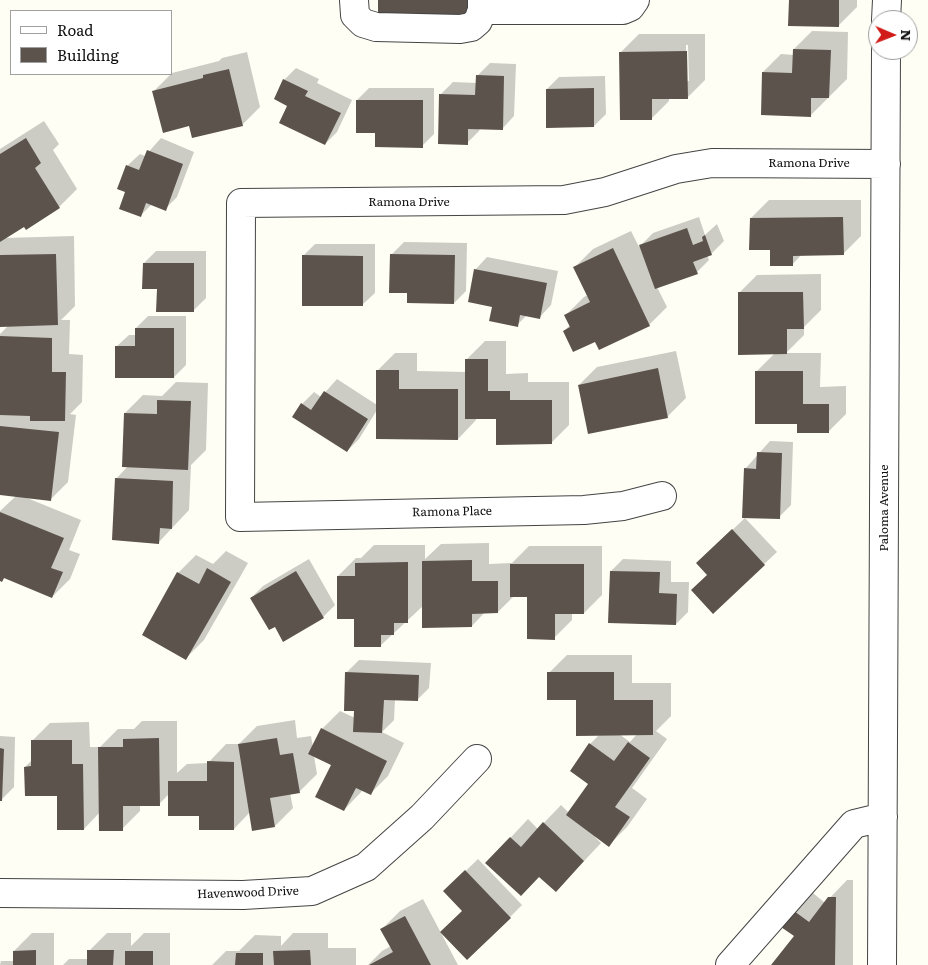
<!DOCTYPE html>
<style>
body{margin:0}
#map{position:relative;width:928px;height:965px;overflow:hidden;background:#fffef5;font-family:Literata,serif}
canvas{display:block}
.legend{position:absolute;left:10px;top:10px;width:162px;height:65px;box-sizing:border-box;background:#fff;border:1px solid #a0a0a0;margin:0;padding:6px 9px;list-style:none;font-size:15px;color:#111}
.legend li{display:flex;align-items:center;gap:10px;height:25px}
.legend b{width:25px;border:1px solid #a0a0a0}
.north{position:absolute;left:868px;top:10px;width:50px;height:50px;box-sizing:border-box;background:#fff;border:1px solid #a0a0a0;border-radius:50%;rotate:91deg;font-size:14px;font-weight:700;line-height:20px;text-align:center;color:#111}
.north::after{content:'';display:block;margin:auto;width:18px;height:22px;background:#d11b19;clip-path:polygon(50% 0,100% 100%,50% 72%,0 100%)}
</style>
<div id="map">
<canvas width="928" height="965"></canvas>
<ul class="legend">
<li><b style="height:6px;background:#fff"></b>Road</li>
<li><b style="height:14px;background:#5b534c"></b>Building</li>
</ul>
<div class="north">N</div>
</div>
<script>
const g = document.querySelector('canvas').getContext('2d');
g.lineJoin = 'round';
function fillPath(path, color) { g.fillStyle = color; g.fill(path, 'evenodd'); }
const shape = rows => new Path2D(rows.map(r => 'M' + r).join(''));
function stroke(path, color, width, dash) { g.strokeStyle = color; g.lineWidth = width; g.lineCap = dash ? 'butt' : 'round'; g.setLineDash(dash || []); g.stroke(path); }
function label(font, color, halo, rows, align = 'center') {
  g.font = font + ' Literata,serif'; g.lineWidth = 5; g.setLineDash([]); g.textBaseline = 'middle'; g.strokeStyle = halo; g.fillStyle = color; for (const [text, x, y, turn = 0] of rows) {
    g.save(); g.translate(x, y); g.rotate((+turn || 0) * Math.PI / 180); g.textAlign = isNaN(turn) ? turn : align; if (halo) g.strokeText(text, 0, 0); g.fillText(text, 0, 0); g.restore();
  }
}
fillPath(shape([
 [790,0,857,0,857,7,839,25],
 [812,31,848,32,847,79,810,116,763,72,781,54,794,55,794,49],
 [639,34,705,34,705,80,687,98,669,98,669,101,651,119,621,52],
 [686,45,688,45,689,81,686,81],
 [247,52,260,107,242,125,190,124,154,91,172,73,219,61,222,58],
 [490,63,516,64,514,116,502,129,480,128,479,131,467,143,441,94,453,82,477,83,477,76],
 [296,68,319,79,317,83,352,100,337,132,325,144,289,105,284,80],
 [605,76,606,114,594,126,547,89,559,77],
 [369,88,434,88,434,134,422,146,376,132,357,100],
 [44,121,59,144,53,150,77,189,59,207,4,238,74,236,75,306,61,320,70,320,69,354,83,355,82,402,70,414,76,415,68,482,50,500,27,498,81,520,69,550,80,554,70,579,52,597,5,577,2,581,0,580,0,511,16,496,0,494,0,334,9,325,0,325,0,149],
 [161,138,194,152,177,197,165,209,152,204,140,216,127,192,127,166,140,154,145,156],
 [769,200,861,200,861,236,843,254,802,254,792,265,771,248,751,218],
 [699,217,705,235,717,224,724,241,711,254,707,255,709,260,697,272,657,287,667,307,649,325,596,340,564,331,570,325,566,315,584,297,588,295,575,267,593,249,631,231,639,247,653,233],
 [404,242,467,243,466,291,454,303,408,292,392,254],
 [315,244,375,244,375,293,362,305,303,256],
 [156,251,206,251,206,298,194,310,158,287,144,263],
 [487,257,558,271,551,305,539,318,527,315,517,325,494,306,475,270],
 [821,274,821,310,804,327,804,335,786,353,821,353,820,387,846,386,846,414,828,432,798,423,756,372,775,353,739,293,757,275],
 [148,316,186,316,186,365,174,377,116,347,129,335,136,335,136,328],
 [485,341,506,341,506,374,528,373,528,382,569,382,569,425,551,443,497,418,476,418,476,420,458,439,377,410,359,439,347,451,302,404,314,392,321,397,337,379,377,405,377,371,395,353,417,353,417,371,467,372,467,359],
 [676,351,686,398,668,416,579,385,597,367],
 [176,382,208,383,206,450,191,465,189,510,158,543,116,479,128,466,125,413,143,395,162,396],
 [770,441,793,442,791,505,779,517,745,469],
 [745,518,777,552,713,612,709,574,710,551],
 [489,543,489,564,512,563,529,546,602,546,602,595,584,613,572,613,572,620,554,638,528,596,514,596,498,612,485,612,472,626,424,605,380,646,355,618,338,576,356,558,361,558,374,545,425,545,425,559,441,544],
 [226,551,248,563,204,640,186,658,178,573,196,555,213,564],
 [309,559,335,605,323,617,275,625,251,598,263,586],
 [623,559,671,561,671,582,689,582,688,612,676,624,611,571],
 [567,655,632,655,632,683,671,683,671,716,656,731,667,739,632,788,647,799,627,827,609,845,596,836,595,837,601,843,556,891,539,876,487,863,528,819,538,829,561,805,569,813,590,784,590,744,600,734,577,699,549,673],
 [619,734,637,734,630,742],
 [359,660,431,663,429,688,417,700,395,699,394,720,382,732,404,743,388,776,370,794,363,790,344,810,332,765,314,756,317,774,299,792,290,793,293,808,275,826,250,812,234,829,200,814,169,794,159,804,140,805,140,811,122,829,100,812,84,829,58,795,25,767,32,760,32,741,50,723,89,722,90,747,100,747,118,729,134,729,142,721,177,721,177,773,187,764,208,763,226,744,239,744,257,726,295,720,297,738,311,736,313,747,322,729,340,711,355,718,355,710,347,672],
 [0,736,15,737,14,787,2,799,0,799],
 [478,859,522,905,510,917,464,911,445,891],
 [847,880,853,880,853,965,773,965,795,936,795,911,813,893,825,903],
 [423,899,458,965,368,965,382,951,391,946,382,929,400,911],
 [32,933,54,933,54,965,0,965,1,961,14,961,14,951],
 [107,933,131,933,131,946,144,933,170,933,170,965,63,965,69,959,89,959,89,951],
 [293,933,328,933,328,948,356,948,356,965,212,965,226,951,239,951,255,935,281,936,281,946]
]), '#0003');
fillPath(shape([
 [378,0,469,0,468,22,378,20],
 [789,0,839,0,839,27,788,26],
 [793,49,831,50,829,98,811,98,811,117,761,115,762,72,792,73],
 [687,51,688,99,652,99,652,120,620,120,619,52],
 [229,69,243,126,192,138,189,126,163,133,152,91,203,78,203,75],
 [476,75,504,76,503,130,468,129,468,145,438,144,439,94,475,95],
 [283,79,308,91,305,96,341,113,325,145,279,123,287,106,274,99],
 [594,88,594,127,546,128,546,89],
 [356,100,423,100,423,148,375,147,375,133,356,133],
 [26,138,41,163,35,168,60,208,26,230,24,227,0,242,0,154],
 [147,150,183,164,166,211,146,203,141,217,119,209,125,192,117,189,126,165,139,170],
 [843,217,844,255,793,256,793,266,770,266,770,250,749,250,750,218],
 [687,228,693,245,703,241,702,237,705,235,712,255,693,262,698,274,655,289,639,245],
 [613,248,650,326,599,350,595,342,573,352,563,331,570,327,564,315,590,302,573,267],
 [56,254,58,325,0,327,0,255],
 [390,254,455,255,454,304,407,303,407,293,389,293],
 [302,255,363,256,363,306,302,306],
 [143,263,194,263,194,312,156,312,157,289,142,289],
 [474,269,547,283,540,319,520,315,518,327,489,321,492,307,468,302],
 [738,292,803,292,804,329,787,329,787,354,738,355],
 [135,328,174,328,174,378,115,378,115,346,135,346],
 [0,336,52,338,52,372,66,372,65,421,30,421,30,416,0,415],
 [465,359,488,359,488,391,510,391,510,400,552,400,552,444,496,445,496,419,465,419],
 [658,368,668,418,588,434,578,385],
 [376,370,399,370,399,389,458,389,458,440,376,439],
 [755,371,803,371,803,404,829,404,829,433,797,433,797,424,755,424],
 [324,391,368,419,347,452,292,417,301,403,311,410],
 [157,400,191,401,188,470,122,467,124,413,157,414],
 [0,426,59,432,51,501,0,495],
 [757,452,782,453,780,519,742,518,744,468,756,469],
 [115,478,173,481,172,529,160,528,159,544,112,540],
 [0,512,64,538,51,568,63,572,52,598,4,578,2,582,0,581],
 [732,529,765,565,713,614,691,590,707,575,696,563],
 [472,560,472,581,498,581,498,613,472,614,472,627,422,628,422,561],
 [408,562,408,623,394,623,394,635,381,635,381,647,354,647,354,619,337,619,337,576,355,576,355,563],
 [510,564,584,564,584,614,555,614,555,640,527,639,527,597,510,597],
 [207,568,231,582,186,660,142,635,177,572,199,584],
 [296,571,324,618,283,642,275,627,269,630,250,598],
 [610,571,660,572,659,593,677,594,676,625,608,623],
 [345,672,419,675,418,701,384,700,382,733,353,732,354,711,344,711],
 [547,672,614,672,614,700,653,700,653,735,576,736,576,700,547,700],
 [321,728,387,761,371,795,356,788,344,811,315,797,331,765,308,754],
 [159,738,160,806,123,806,123,831,99,831,98,747,123,747,123,739],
 [277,738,280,755,293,753,300,793,270,798,275,827,252,831,238,744],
 [31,740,72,740,72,764,83,764,84,830,57,830,57,796,25,796,24,767,31,766],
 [628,742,650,758,615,807,630,817,609,847,566,815,588,784,570,771,589,743,614,761],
 [0,748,4,749,2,801,0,801],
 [207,761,234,762,234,830,199,830,199,816,168,816,168,781,207,781],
 [543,822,584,861,556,892,539,877,521,896,485,863,510,837,521,847],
 [465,870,511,918,467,960,440,932,462,911,443,891],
 [828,897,836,897,835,965,771,965,794,936,781,927,794,911,809,922],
 [405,916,431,965,369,965,393,952,380,929],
 [36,950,36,965,13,965,13,951],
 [87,950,114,950,113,965,87,965],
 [310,950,311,965,274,965,273,951],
 [125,951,153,951,153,965,125,965],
 [236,953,263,953,263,965,235,965]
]), '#5b534c');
const minor = shape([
 [354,0,355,15,363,23,376,27,460,29,471,27,478,21,482,10,482,0],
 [482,10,623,10,630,7,635,0],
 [886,20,887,0],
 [662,496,623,506,584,510,240,517,241,203,564,200,605,192,676,169,712,163,886,164],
 [0,893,243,895,312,891,366,867,422,817,477,759],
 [730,965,854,824,883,817],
 [882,965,886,50]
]);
stroke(minor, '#444', 30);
stroke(minor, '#fff', 28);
label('12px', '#111', '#fff', [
 ["Ramona Drive",809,163],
 ["Ramona Drive",409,202],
 ["Paloma Avenue",884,508,-90],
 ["Ramona Place",452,512,-1],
 ["Havenwood Drive",248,893,-2]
]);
</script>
